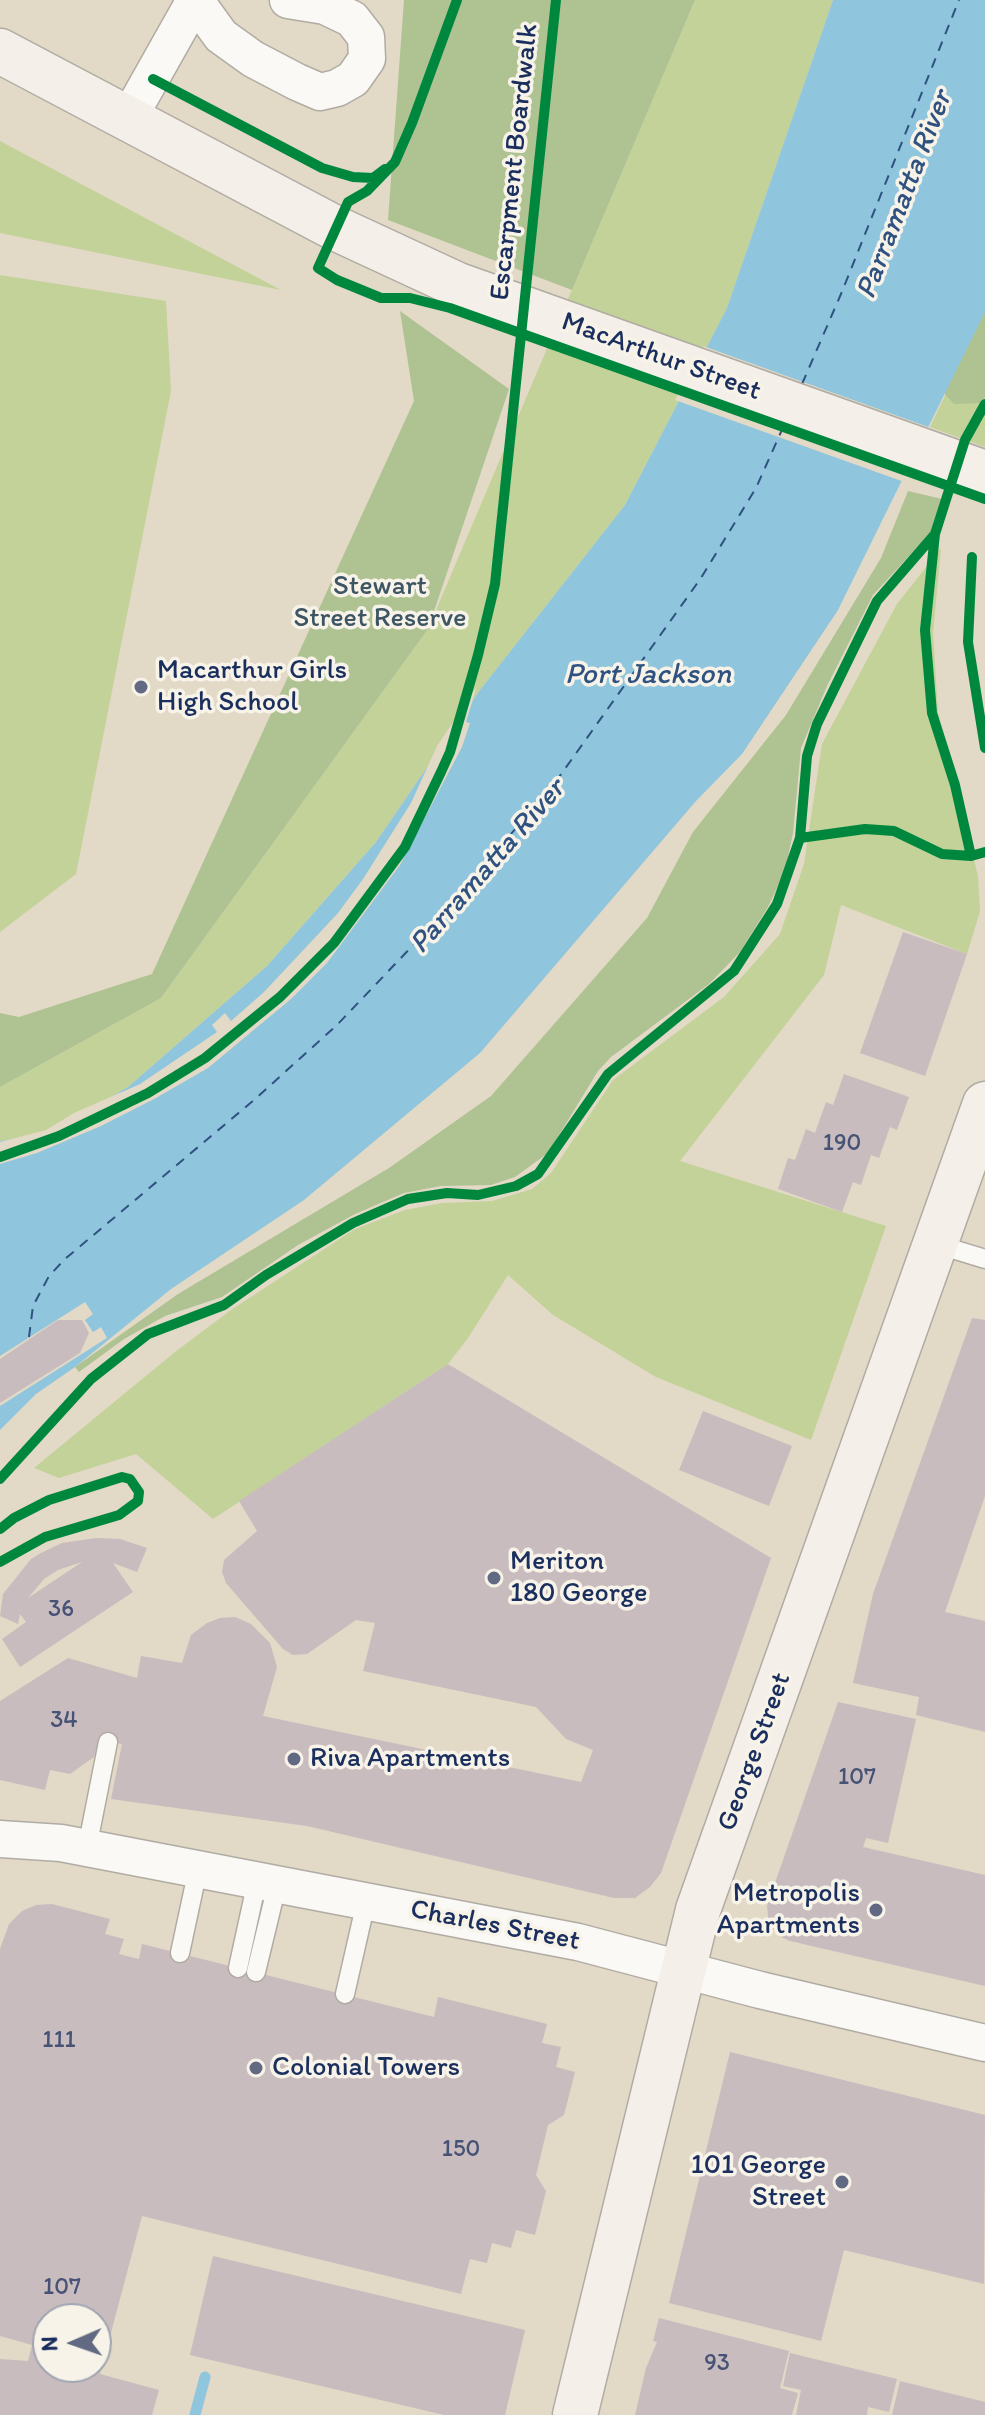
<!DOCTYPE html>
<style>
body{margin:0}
#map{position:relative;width:985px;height:2415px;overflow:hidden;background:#e2d9c6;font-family:Itim,sans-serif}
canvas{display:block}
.north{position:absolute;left:32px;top:2303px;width:80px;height:80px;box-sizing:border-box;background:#f7f3e8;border:2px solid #9fa5b1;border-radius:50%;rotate:268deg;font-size:22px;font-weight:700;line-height:32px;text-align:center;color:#1b2f5e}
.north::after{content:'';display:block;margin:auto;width:28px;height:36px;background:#616a82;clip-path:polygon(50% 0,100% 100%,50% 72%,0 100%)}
</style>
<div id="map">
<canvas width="985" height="2415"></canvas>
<div class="north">N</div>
</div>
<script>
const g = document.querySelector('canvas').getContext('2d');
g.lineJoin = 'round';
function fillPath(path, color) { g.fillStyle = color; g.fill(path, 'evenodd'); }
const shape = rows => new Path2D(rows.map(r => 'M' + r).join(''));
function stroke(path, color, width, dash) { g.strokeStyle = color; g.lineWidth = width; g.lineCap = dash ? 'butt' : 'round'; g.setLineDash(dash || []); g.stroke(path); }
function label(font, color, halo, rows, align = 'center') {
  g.font = font + ' Itim,sans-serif'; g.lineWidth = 7; g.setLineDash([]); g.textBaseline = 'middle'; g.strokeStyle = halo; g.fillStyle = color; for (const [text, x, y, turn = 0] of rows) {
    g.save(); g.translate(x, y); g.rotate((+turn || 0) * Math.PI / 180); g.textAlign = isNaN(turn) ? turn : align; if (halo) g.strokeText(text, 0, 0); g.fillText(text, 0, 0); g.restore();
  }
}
fillPath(shape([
 [695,0,833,0,727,308,625,505,480,690,376,842,267,966,128,1087,47,1134,0,1141,0,1087,161,998,428,629],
 [0,141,281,290,0,233],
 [0,275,166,301,171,391,76,874,0,932],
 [985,312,985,447,930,427],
 [941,548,933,633,938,712,978,876,980,911,967,954,841,905,824,975,680,1161,886,1226,811,1440,656,1377,553,1315,508,1275,468,1338,448,1364,213,1519,136,1454,59,1478,34,1468,175,1352,231,1310,355,1229,405,1210,442,1203,492,1201,532,1189,551,1173,613,1080,724,997,780,934,804,864,822,744,897,604]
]), '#c2d299');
fillPath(shape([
 [404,0,695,0,572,290,388,220],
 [985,188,985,397,980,403,954,404,940,389],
 [400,311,509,389,428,629,161,998,0,1087,0,1013,19,1017,152,974,414,401],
 [908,491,942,499,933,530,873,595,827,686,801,748,793,833,785,871,768,907,740,952,709,984,611,1057,598,1071,548,1153,515,1177,491,1185,441,1186,404,1193,355,1214,298,1245,222,1297,165,1316,124,1339,79,1372,75,1367,178,1294,389,1168,491,1096,647,918,693,832,786,715,881,558]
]), '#afc291');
fillPath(shape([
 [833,0,985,0,985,312,838,610,742,754,696,801,480,1053,304,1200,171,1289,75,1367,36,1394,0,1430,0,1141,47,1134,128,1087,267,966,376,842,480,690,625,505,727,308]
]), '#8fc5dd');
fillPath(shape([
 [703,346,934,429,907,483,675,400],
 [477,686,466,722,470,723,462,747,400,865,327,963,291,999,208,1068,156,1098,101,1126,37,1153,0,1164,0,1142,46,1130,74,1113,140,1084,217,1032,212,1025,225,1013,231,1021,264,992,338,913,363,879,411,803,437,746],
 [85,1302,93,1314,85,1320,93,1332,101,1327,107,1338,0,1406,0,1356]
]), '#e2d9c6');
stroke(shape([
 [195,2415,205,2377]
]), '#8fc5dd', 11);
stroke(shape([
 [802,384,841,294,959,0],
 [29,1337,33,1306,49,1276,65,1259,254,1100,337,1025,419,939,552,787,701,578,756,488,785,423]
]), '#2f5280', 2, [10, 8]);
fillPath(shape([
 [903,932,967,954,925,1076,860,1053],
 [844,1074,909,1097,897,1130,890,1127,879,1158,871,1155,861,1185,853,1182,842,1212,778,1189,788,1158,795,1160,806,1129,815,1133,826,1102,833,1105],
 [972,1318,985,1320,985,1496,945,1612,985,1621,985,1732,916,1715,919,1697,853,1683,873,1594],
 [58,1320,82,1320,89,1333,80,1353,0,1403,0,1359],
 [448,1364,771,1558,661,1873,650,1887,635,1898,614,1898,307,1826,111,1799,122,1744,99,1740,94,1757,70,1774,50,1770,45,1790,0,1780,0,1701,68,1658,137,1678,141,1656,182,1663,191,1635,207,1623,220,1618,235,1617,251,1624,270,1643,277,1667,263,1716,581,1782,593,1750,566,1739,536,1707,363,1671,375,1623,356,1620,307,1654,293,1655,283,1649,226,1583,222,1572,224,1560,257,1531,239,1501],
 [703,1411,792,1446,769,1506,679,1470],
 [96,1538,120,1539,147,1548,137,1572,113,1563,133,1592,20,1667,2,1639,26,1622,20,1614,18,1624,0,1616,3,1594,31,1559,41,1553,62,1543],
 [82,1562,28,1598,44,1579,58,1570],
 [838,1702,916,1719,888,1843,866,1838,863,1847,985,1875,985,1986,790,1941,781,1937,769,1924,767,1906],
 [52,1904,110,1919,105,1934,124,1939,119,1954,139,1959,142,1944,434,2017,438,1997,547,2024,542,2043,561,2047,556,2067,575,2072,564,2115,548,2125,536,2175,546,2191,535,2235,516,2230,511,2248,492,2243,487,2263,470,2259,461,2294,142,2216,100,2374,159,2390,152,2415,0,2415,0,2359,28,2361,32,2345,0,2336,0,1949,9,1924,22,1911,36,1905],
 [48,2319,96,2319,96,2367,48,2367],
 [730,2052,985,2115,984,2284,844,2250,821,2341,669,2303],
 [213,2256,525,2330,505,2415,444,2415,190,2355],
 [659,2318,789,2351,780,2388,798,2393,792,2415,635,2415,646,2368,657,2342,653,2341],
 [790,2353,897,2379,889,2412,868,2407,867,2415,796,2415,801,2390,783,2386],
 [900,2381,985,2402,985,2415,892,2415]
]), '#c9bcbe');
const lane = shape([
 [936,1244,985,1259],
 [87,1848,108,1742],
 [180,1953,198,1869],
 [238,1968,257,1881],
 [256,1972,277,1885],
 [345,1994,366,1902]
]);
const street = shape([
 [128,119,195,0,221,36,253,59,297,82,320,92,337,88,353,79,367,59,366,37,352,19,325,6,288,0],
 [0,1839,61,1843,578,1942,760,1990,985,2043]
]);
const secondary = shape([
 [0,51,335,228,458,285,985,473],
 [575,2415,698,1910,985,1104]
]);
stroke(lane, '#b0aca4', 21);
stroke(street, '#b0aca4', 39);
stroke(secondary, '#b0aca4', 47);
stroke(lane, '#fbf9f6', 18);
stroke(street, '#fbf9f6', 36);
stroke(secondary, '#f4efe8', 44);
stroke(shape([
 [457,0,412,123,395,162,367,191,348,202,318,268,337,280,381,298,410,298,450,308,985,499],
 [153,79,322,168,353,177,373,178,385,169],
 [935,534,925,630,932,713,955,785,971,856],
 [972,557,968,642,985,748],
 [800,838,865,829,894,831,942,854,971,856,985,852],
 [0,1157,59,1136,148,1093,205,1058,280,997,334,943,405,847,441,772,450,752,478,655,495,584,556,0],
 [0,1479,91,1379,148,1334,224,1305,266,1275,353,1223,408,1199,447,1193,478,1195,516,1186,538,1174,608,1074,734,971,777,904,800,838,807,756,817,724,877,601,935,534,965,440,985,404],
 [0,1529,14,1518,49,1500,122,1477,130,1479,139,1492,138,1501,119,1515,45,1537,0,1562]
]), '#00873e', 10);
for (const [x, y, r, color] of [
 [141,687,8,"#616a82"],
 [494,1578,8,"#616a82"],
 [294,1759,8,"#616a82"],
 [876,1910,8,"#616a82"],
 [256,2068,8,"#616a82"],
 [842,2182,8,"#616a82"]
]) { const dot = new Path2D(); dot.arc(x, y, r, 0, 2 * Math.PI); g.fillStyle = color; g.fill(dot); stroke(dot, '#f7f3e8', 3); }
label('24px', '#465276', null, [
 ["190",842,1144],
 ["36",61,1610],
 ["34",64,1721],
 ["107",857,1778],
 ["111",59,2041],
 ["150",461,2150],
 ["107",62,2288],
 ["93",717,2364]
]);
label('28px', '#1b2f5e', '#f7f3e8', [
 ["Escarpment Boardwalk",515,162,-84],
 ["MacArthur Street",661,357,20],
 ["George Street",755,1752,-70],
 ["Charles Street",495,1926,11]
]);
label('28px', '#3e5664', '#f7f3e8', [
 ["Stewart",380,587],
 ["Street Reserve",380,619]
]);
label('28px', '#1b2f5e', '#f7f3e8', [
 ["Macarthur Girls",157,671],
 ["High School",157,703],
 ["Meriton",510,1562],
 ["180 George",510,1594],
 ["Riva Apartments",310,1759],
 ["Metropolis",860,1894,"right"],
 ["Apartments",860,1926,"right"],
 ["Colonial Towers",272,2068],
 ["101 George",826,2166,"right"],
 ["Street",826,2198,"right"]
], 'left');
label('italic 30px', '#2f5280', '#f7f3e8', [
 ["Parramatta River",905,195,-69],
 ["Port Jackson",648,675],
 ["Parramatta River",488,867,-49]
]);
</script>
